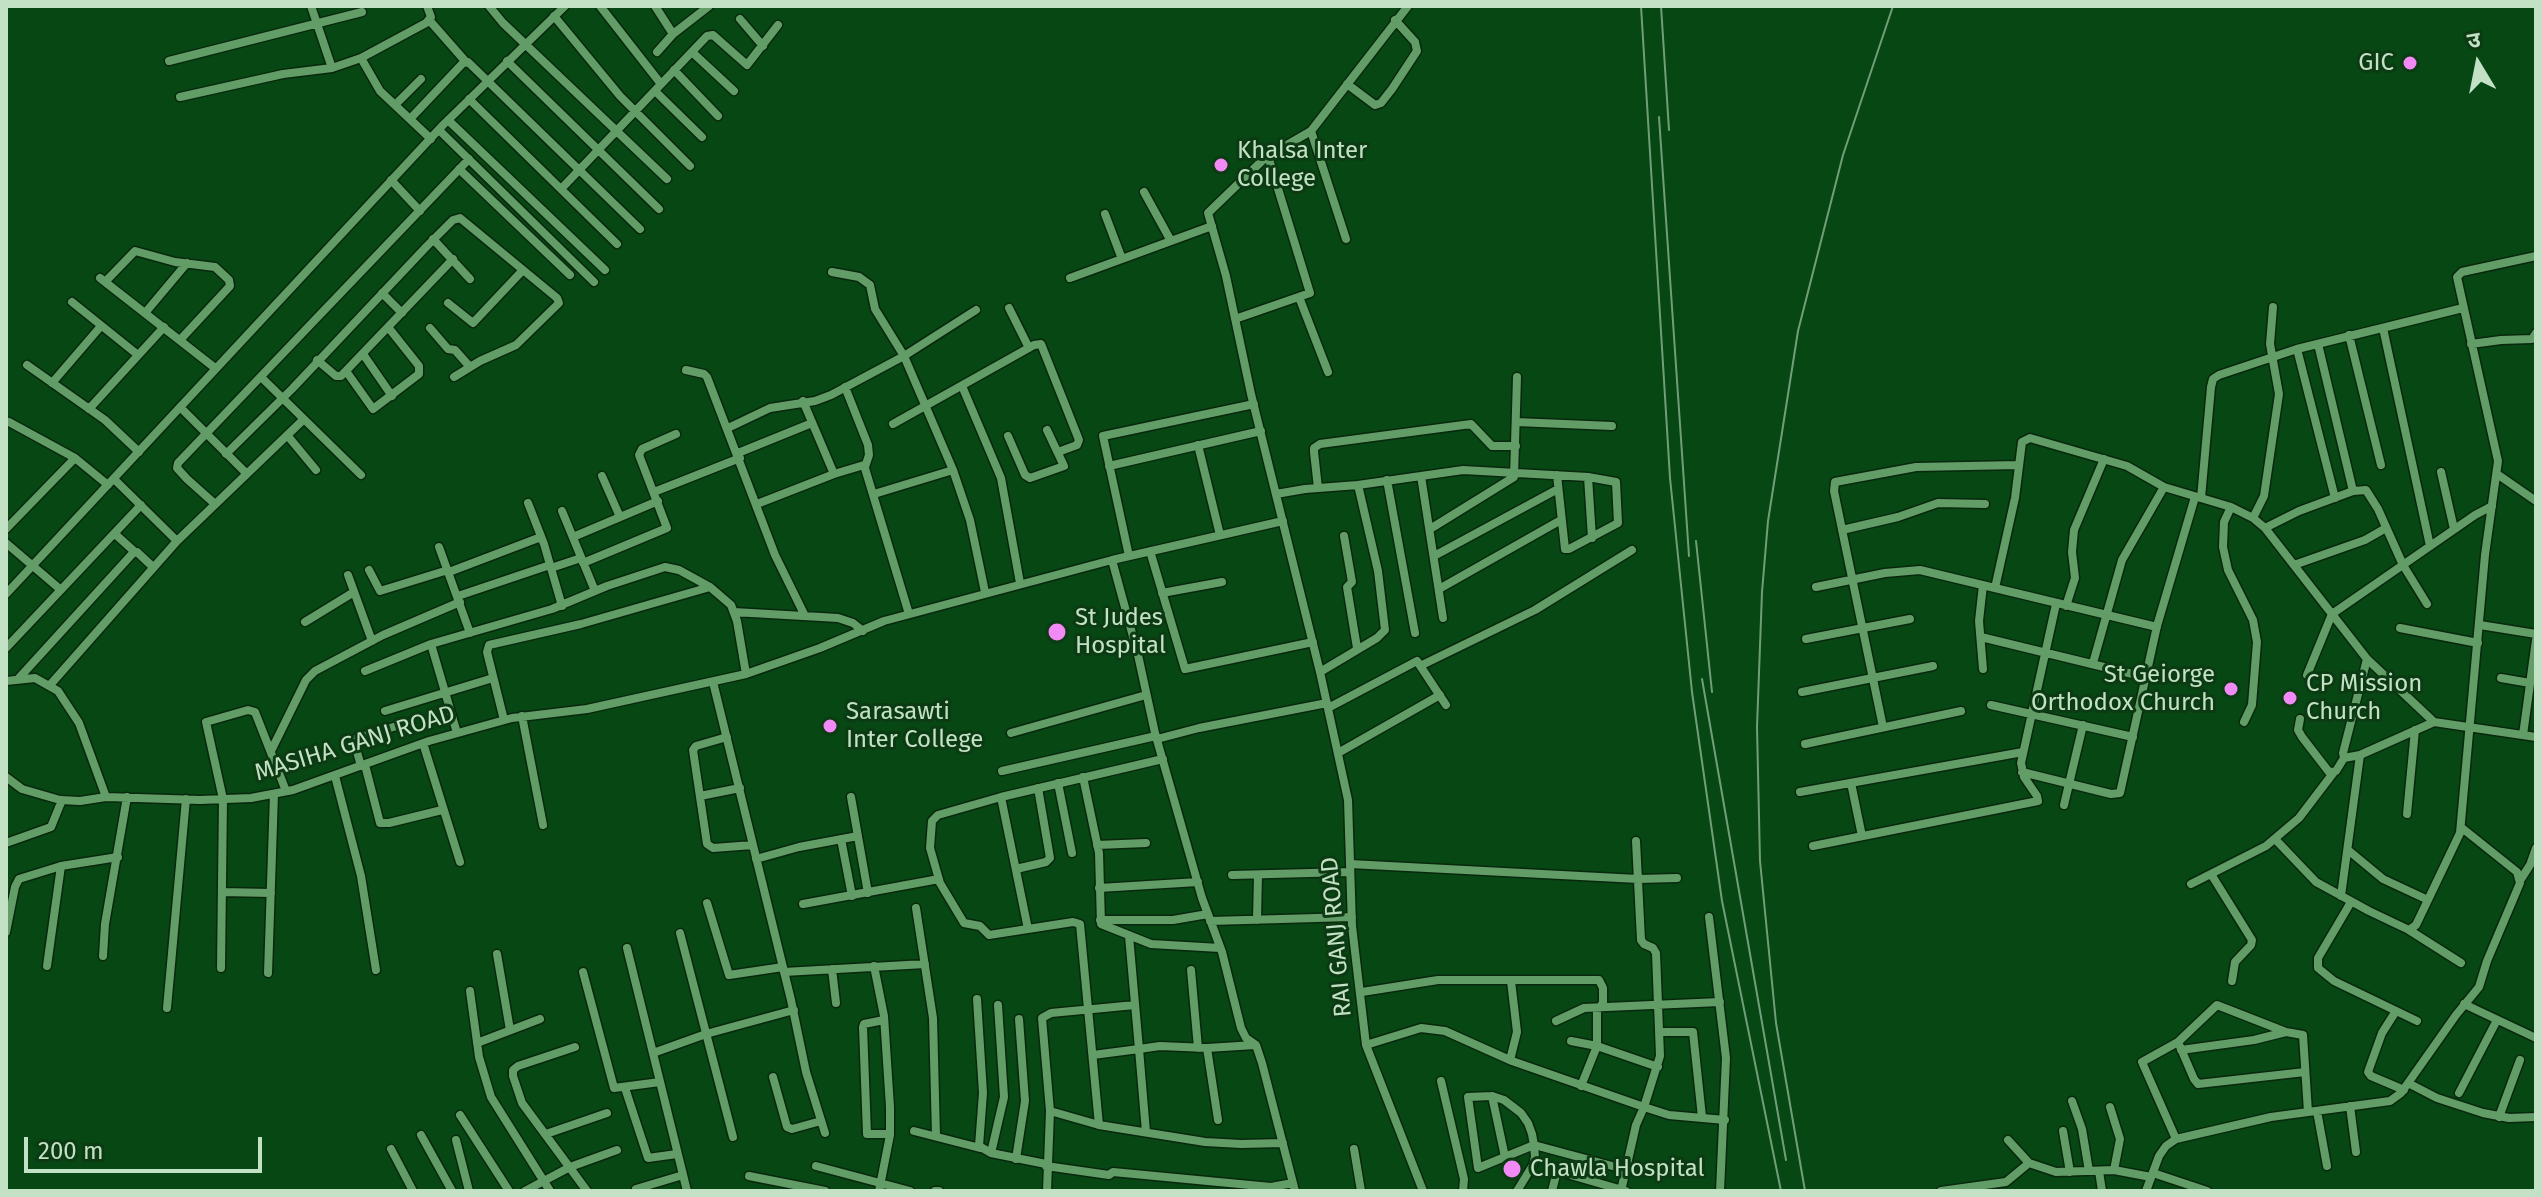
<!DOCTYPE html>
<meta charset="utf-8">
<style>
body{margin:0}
#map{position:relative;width:2542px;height:1197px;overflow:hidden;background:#064714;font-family:"Fira Sans","Noto Sans Devanagari",sans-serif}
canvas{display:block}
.frame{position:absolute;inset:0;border:8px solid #c3e1c4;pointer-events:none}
.north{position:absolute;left:2438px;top:24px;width:80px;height:80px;-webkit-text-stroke:6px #0c3a13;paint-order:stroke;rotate:350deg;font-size:22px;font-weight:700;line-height:32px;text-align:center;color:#c3e1c4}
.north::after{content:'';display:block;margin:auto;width:28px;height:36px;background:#c3e1c4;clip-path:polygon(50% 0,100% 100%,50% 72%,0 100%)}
.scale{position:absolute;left:24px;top:1137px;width:238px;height:36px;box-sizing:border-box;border:4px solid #c3e1c4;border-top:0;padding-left:10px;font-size:24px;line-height:28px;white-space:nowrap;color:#c3e1c4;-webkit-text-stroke:6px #0c3a13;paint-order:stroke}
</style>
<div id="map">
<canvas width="2542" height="1197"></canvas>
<div class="frame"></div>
<div class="north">उ</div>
<div class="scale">200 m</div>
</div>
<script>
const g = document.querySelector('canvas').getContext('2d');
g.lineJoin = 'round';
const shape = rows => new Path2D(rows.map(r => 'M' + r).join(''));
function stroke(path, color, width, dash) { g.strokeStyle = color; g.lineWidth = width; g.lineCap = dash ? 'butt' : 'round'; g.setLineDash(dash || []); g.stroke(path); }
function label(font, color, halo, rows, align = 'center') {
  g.font = font + ' "Fira Sans",sans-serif'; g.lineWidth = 6; g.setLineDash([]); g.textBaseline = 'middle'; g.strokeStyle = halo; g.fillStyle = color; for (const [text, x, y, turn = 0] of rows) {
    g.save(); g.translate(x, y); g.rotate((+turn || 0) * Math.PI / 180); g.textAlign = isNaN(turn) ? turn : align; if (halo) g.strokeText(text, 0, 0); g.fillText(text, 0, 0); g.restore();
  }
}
const minor = shape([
 [311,6,332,68],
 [489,6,503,23,667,179],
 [600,6,661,84],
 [655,6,673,34],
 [1408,6,1311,131,1266,157,1208,213,1226,276,1251,394,1320,672,1348,800,1352,926,1366,1045,1423,1191],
 [554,16,620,96,690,166],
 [740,19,763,46],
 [430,21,466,62],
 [657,52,673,34,709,6],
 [692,52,734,91],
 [361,58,380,91,431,139],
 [169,61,362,12],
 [507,61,659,209],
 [674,70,718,116],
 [1347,84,1375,105,1381,103,1392,89,1417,51,1415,42,1395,20],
 [655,91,702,137],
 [180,97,283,74,332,68,361,58,426,23,431,17,427,6],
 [469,99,617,244],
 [395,105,421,79],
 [410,119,463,63,468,62,640,229],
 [448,120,605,270],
 [439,130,594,282],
 [1311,131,1346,239],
 [459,169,570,275],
 [391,180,420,211],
 [561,189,707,36,713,35,747,65,778,25],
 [1144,192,1171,241],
 [1105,214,1122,259],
 [433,239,470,279],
 [832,272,859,277,870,285,875,309,904,356,953,470,970,520,985,592],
 [100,278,215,368],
 [1070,278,1212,226],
 [105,282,135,251,175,262,215,267,229,280,230,286,180,340],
 [382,293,402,313],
 [1299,297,1328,372],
 [72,302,138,355],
 [448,303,473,323,523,270],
 [1009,308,1029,348],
 [145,313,187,263],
 [1235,319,1310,293,1268,156],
 [430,328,448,349,455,350,470,367],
 [2383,328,2430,546],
 [2349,335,2381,465],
 [2318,344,2353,491],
 [2471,344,2501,340,2532,339,2536,333],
 [2297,349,2335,498],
 [363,354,392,396],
 [317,360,336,376,341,376,453,259],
 [27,365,105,420,139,452],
 [686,370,704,374,707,377,775,555,805,616],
 [346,371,373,409,419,374,419,366,388,327],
 [261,377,361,475],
 [52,383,101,326],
 [962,386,1001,478,1020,583],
 [845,387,868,445,869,455,865,467],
 [803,401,834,474],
 [180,407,246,473],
 [89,409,164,327],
 [9,422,75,458,108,485],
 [1516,422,1612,426],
 [893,424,1034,345,1041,344,1079,440,1077,445,1058,452],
 [728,428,770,408,815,401,831,395,904,356,976,310],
 [287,435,316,470],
 [1008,436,1025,475,1030,478,1064,466,1047,430],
 [1198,445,1220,535],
 [738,453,812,423],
 [226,454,292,389,427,246,453,220,460,218,557,298,559,303,516,345,480,361,454,377],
 [1109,466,1261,431],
 [2441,472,2454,529],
 [2497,474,2536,501],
 [602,476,620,517],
 [1421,476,1443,618],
 [1588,477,1592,538],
 [114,479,177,541],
 [1387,480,1415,633],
 [1318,488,1314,452,1314,448,1320,444,1471,424,1492,446,1516,446],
 [654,492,740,458],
 [874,494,953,470],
 [1276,494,1305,489,1358,485,1463,470,1588,477,1616,482,1618,523,1569,549,1565,549,1557,475],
 [2201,498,2211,387,2213,379,2219,375,2297,349,2463,308],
 [528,503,544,544,562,606],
 [215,504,187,479,177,468,178,463,469,159],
 [757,504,834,474,864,465,909,614],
 [2231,507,2224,522,2223,547,2228,570,2253,620,2257,642,2252,705,2244,722],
 [562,511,595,591],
 [2253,518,2264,496,2279,394,2270,344,2273,307],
 [1283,521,1112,560,1138,655,1155,733,1202,898,1222,952,1241,1028,1246,1038,1256,1045,1262,1063,1295,1191],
 [2265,528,2299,511,2353,491,2366,490,2378,509,2403,565,2427,604],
 [6,529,75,458],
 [1430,529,1514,477,1517,377],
 [1842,530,1898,517,1938,503,1985,504],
 [115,534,135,552],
 [1344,536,1352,582,1347,587,1357,648],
 [573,537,658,501],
 [6,543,61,590],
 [439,547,470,633],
 [1150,551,1185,669,1313,642],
 [1129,556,1103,436,1254,404],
 [1434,556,1558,489],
 [583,563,667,528,639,455,642,449,676,434],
 [2294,565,2365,540,2386,528],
 [551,568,581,558],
 [369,570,380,591,448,570],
 [449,572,541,537],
 [348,575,372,641],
 [1816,587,1885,573,1920,570,2157,627],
 [1995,588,2015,498,2022,442,2030,438,2127,466,2164,487,2231,507,2253,518,2265,528,2367,659,2434,722,2536,737],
 [1439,589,1561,520],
 [1162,593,1222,582],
 [6,594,443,125,565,6],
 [458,596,550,565],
 [2066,606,2075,578,2072,552,2074,530,2104,459],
 [734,612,838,618,853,623,863,631],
 [305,622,354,592],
 [2480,625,2536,634],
 [2400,628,2478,643],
 [1981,637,2145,677],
 [1806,639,1910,619],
 [431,644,457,733],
 [6,648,141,505],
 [2367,659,2343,753,2344,758,2360,755,2434,722],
 [2093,663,2122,560,2164,487],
 [1422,665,1535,610,1632,550],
 [1983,669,1979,621,1983,585],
 [365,671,431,644,552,609,607,586,665,567,679,570,710,587,731,605,737,621,746,674],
 [1320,672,1377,638,1385,630,1378,571,1358,485],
 [2307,675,2332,614,2475,515,2492,506],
 [19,678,133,553,137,552,153,567],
 [2501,678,2530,683],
 [6,681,35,678,58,691,79,723,106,797],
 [713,682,791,1000,806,1072,825,1133],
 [50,685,177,541,303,420],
 [1802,692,1933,666],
 [1991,705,2133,737],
 [1328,708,1417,661,1446,705],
 [385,711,493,678],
 [522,716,543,825],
 [2300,719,2298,730,2302,737,2329,772,2336,771,2344,758],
 [504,720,487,652,489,645,581,624,710,587],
 [1883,727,1834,491,1835,482,1916,467,2019,465],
 [1011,733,1146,695],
 [2523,735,2536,640],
 [727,737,696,746,693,750,707,844,713,848,753,845],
 [1157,739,1199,728,1327,703],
 [423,743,460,862],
 [1805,744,1961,711],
 [271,751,306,680,315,671,383,635,460,602],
 [1338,753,1440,695],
 [1163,759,1001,797,938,815,932,821,930,848,940,883,964,923,980,926,989,935,1073,922,1080,924,1099,1125,1205,1142,1241,1144,1283,1143],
 [365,765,380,823,389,823,442,810],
 [361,766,355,745,357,738,410,722],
 [1002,771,1156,736],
 [2022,772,2111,794,2120,793,2157,626,2195,497],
 [335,776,361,876,376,970],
 [6,777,22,789,60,800,80,801,106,797,200,800,251,798,293,790,429,741,512,718,587,709,746,674,820,648,884,621,1112,560],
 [1083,777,1099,853,1101,924,1151,944,1220,948],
 [1058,783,1072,853],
 [1851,783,1862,836],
 [1800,792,2023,752],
 [700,796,740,788],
 [851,797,868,893],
 [1001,797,1028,929],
 [2064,805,2083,725],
 [2407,814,2415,730],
 [841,839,852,896],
 [2275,839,2316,882,2369,911,2409,930,2416,925,2460,833,2485,555,2498,461,2457,277,2462,272,2536,256],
 [6,843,51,827,62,800],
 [1097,845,1146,843],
 [1813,846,2038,801,2037,796,2024,777,2021,763,2056,604],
 [2348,850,2383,879,2428,900],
 [756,859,799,847,858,836],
 [1350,864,1638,879,1677,878],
 [1016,869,1046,862,1050,858,1038,788],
 [2211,874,2252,940,2251,945,2235,962,2232,981],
 [1232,875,1350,872],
 [2521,879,2530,865,2536,848],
 [2191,884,2266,846,2299,818,2334,772],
 [1099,888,1198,882],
 [222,892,271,893],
 [2341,896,2360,755],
 [2351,902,2318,958,2318,968,2334,981,2417,1021],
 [707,903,729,975,783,967],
 [803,904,939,879],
 [916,908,933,1018,936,1136],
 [1709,917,1726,1058,1720,1191],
 [1100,920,1173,920,1208,914],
 [1257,920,1258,875],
 [1210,921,1352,917],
 [2409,930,2461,963],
 [6,932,15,887,19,879,61,866,118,857],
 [680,933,733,1137],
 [1129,936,1139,1049,1160,1046,1207,1048,1255,1045],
 [627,948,687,1191],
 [497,954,510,1030],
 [103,956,105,924,127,797],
 [47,966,61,866],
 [874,966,884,1016,890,1107,890,1135,879,1191],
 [221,968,223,799,206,722,248,710,255,712,286,791],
 [832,969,836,1003],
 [1191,970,1198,1048],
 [583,972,614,1088,660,1082],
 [784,972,925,964],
 [268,973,274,794],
 [470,991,479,1057,491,1097,550,1191],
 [1362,992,1438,980,1599,980,1603,988,1603,1003,1597,1010,1597,1046,1581,1086],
 [977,999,983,1093,979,1146,991,1153,1046,1164],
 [2464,1004,2536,1038],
 [167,1008,186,799],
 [2396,1011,2382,1033,2368,1072,2371,1076,2404,1090],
 [884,1020,864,1024,863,1027,867,1134,890,1134],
 [1556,1021,1584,1008,1720,1002],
 [1660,1032,1693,1032,1702,1117],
 [1571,1041,1597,1046,1658,1067],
 [2178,1042,2194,1079,2198,1084,2305,1072],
 [477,1043,540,1019],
 [1366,1045,1421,1028,1445,1031,1512,1061,1644,1107,1669,1115,1725,1120],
 [575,1047,518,1066,513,1070,513,1076,522,1103,587,1191],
 [1207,1048,1218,1120],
 [2181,1050,2254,1040,2286,1032],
 [653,1053,706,1034,794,1010],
 [1093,1055,1139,1049,1146,1132],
 [1510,1060,1517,1032,1511,981],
 [773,1077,787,1127,792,1129,821,1121],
 [1441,1081,1464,1179,1463,1191],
 [2408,1083,2437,1098,2483,1113,2509,1118,2536,1117],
 [625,1088,648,1158,677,1154],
 [2459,1093,2497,1020],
 [1492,1096,1505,1157],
 [2072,1101,2082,1129,2089,1171],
 [2350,1106,2356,1152],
 [2110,1107,2120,1139,2114,1170],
 [1050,1111,1099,1125],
 [2317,1111,2327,1166],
 [460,1115,509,1191],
 [2499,1117,2520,1060],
 [914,1131,980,1148],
 [2063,1131,2070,1172],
 [546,1134,607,1113],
 [421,1135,452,1191],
 [2176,1139,2142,1062,2178,1042,2217,1005,2286,1032,2303,1035,2308,1112],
 [456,1140,469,1191],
 [2008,1140,2029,1163],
 [391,1149,413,1191],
 [1354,1149,1361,1191],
 [991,1153,1004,1097,998,1005],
 [1016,1159,1025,1101,1019,1019],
 [816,1166,910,1191],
 [1046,1166,1109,1175,1113,1172,1271,1187,1293,1183],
 [2099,1171,2102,1191],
 [2153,1173,2207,1191],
 [749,1176,825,1191],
 [636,1189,683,1175],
 [525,1191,570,1167,617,1150],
 [935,1191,939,1191],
 [1047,1191,1050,1111,1042,1018,1051,1013,1135,1005],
 [1517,1191,1533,1165,1535,1157,1534,1145,1532,1134,1528,1123,1521,1113,1504,1100,1492,1096,1468,1097,1478,1168,1534,1145,1627,1170],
 [1552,1191,1556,1175,1560,1172,1626,1191],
 [1621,1191,1636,1125,1644,1107,1660,1056,1656,953,1653,948,1644,944,1641,940,1636,841],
 [1941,1191,2006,1182,2029,1163,2056,1172,2114,1170,2151,1177],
 [2146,1191,2159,1156,2166,1146,2176,1139,2271,1117,2390,1101,2401,1093,2456,1015,2479,987,2487,961,2520,883,2517,872,2462,828]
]);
stroke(minor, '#09280d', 11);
stroke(minor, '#629c66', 8);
stroke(shape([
 [1641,6,1670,478,1692,692,1722,901,1781,1191],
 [1661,6,1669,130],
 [1659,117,1689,556],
 [1696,541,1712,692],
 [1702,679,1786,1160],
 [1805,1191,1776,1023,1760,861,1757,727,1762,592,1768,521,1798,331,1843,155,1893,6]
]), '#719e78', 2);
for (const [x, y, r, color] of [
 [2410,63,8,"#f18af4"],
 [1221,165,8,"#f18af4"],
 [1057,632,10,"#f18af4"],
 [2231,689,8,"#f18af4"],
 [2290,698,8,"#f18af4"],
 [830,726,8,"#f18af4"],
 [1512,1169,10,"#f18af4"]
]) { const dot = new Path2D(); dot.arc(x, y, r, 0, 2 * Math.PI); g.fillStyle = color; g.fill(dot); stroke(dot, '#0c3a13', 3); }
label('24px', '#c3e1c4', '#0c3a13', [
 ["GIC",2394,63,"right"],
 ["Khalsa Inter",1237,151],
 ["College",1237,179],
 ["St Judes",1075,618],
 ["Hospital",1075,646],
 ["St Geiorge",2215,675,"right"],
 ["Orthodox Church",2215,703,"right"],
 ["CP Mission",2306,684],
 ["Church",2306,712],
 ["Sarasawti",846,712],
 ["Inter College",846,740],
 ["Chawla Hospital",1530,1169]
], 'left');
label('24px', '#c3e1c4', '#0c3a13', [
 ["MASIHA GANJ ROAD",355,744,-17],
 ["RAI GANJ ROAD",1337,937,-95]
]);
</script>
